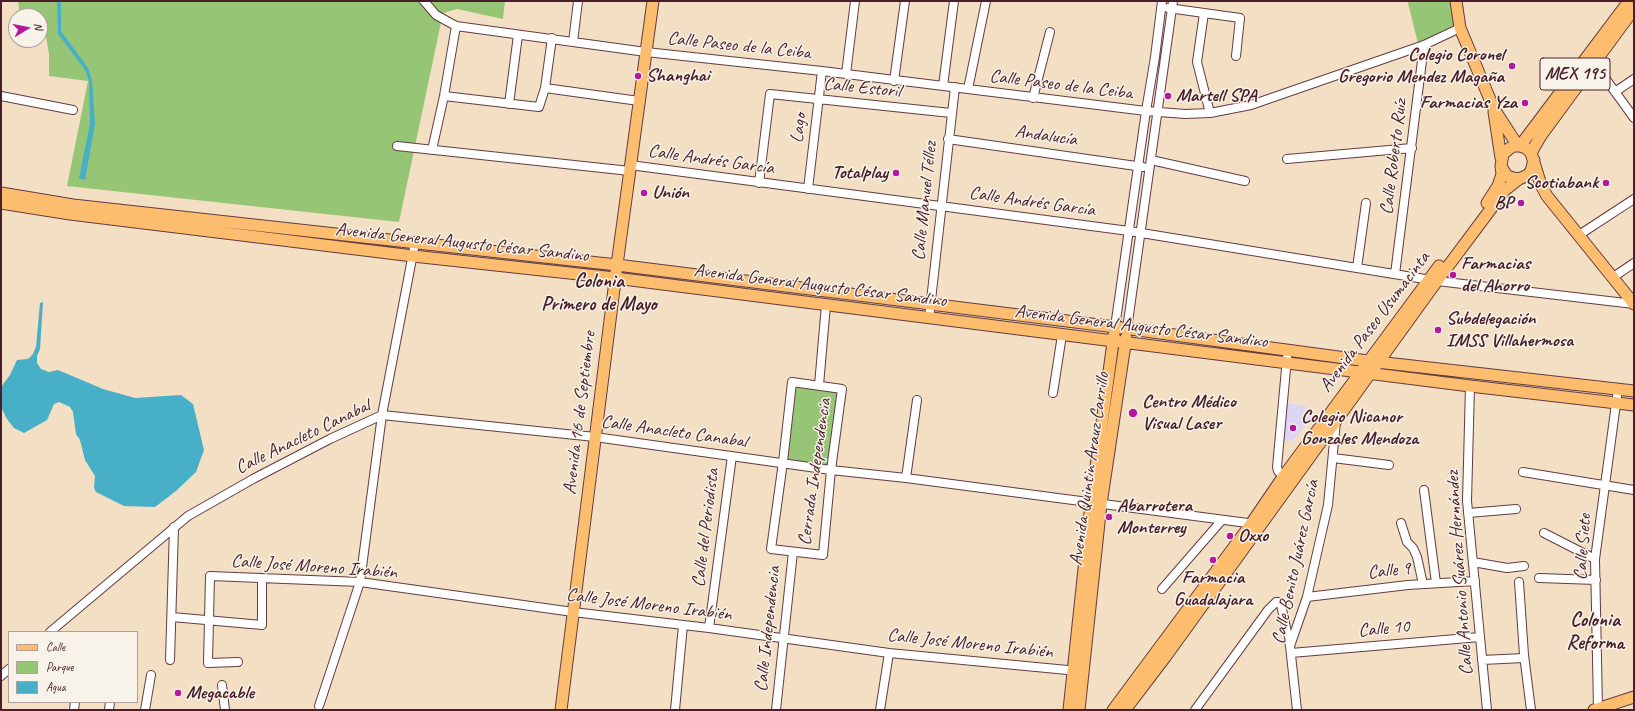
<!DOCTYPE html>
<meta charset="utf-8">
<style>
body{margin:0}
#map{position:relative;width:1635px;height:711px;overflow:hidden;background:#f3dfc3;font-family:Caveat,sans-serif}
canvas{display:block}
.frame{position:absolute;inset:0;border:2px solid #4a1f2b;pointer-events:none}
.legend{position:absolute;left:8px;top:631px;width:130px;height:72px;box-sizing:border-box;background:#f7f3e8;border:1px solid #b29e9c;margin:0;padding:5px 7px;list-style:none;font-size:12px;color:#4a1f2b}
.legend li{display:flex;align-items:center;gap:8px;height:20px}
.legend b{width:20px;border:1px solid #b29e9c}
.north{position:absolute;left:8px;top:8px;width:40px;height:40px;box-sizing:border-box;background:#f7f3e8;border:1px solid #b29e9c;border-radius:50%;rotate:80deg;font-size:11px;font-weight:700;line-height:16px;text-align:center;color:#4a1f2b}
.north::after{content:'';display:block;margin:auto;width:14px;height:18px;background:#b5179e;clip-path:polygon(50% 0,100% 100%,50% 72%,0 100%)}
</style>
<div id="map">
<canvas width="1635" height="711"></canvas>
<div class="frame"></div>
<ul class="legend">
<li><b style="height:5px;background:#fcbd6f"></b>Calle</li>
<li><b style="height:11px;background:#95c575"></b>Parque</li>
<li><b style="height:11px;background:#47afc6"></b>Agua</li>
</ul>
<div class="north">N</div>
</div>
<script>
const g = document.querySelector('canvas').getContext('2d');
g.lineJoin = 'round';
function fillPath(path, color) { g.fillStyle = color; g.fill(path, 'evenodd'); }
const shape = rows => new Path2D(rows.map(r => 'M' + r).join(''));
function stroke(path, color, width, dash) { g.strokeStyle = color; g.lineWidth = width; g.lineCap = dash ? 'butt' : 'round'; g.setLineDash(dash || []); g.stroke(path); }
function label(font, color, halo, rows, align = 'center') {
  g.font = font + ' Caveat,sans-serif'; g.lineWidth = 3; g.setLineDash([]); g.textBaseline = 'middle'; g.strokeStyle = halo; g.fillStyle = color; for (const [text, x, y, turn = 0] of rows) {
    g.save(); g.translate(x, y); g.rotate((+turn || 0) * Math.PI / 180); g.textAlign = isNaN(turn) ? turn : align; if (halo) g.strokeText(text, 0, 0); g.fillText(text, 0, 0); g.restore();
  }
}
fillPath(shape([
 [1287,403,1306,406,1306,413,1311,417,1293,441,1282,440]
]), '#ded5f5');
fillPath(shape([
 [18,1,505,1,503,19,457,9,443,13,399,222,67,186,88,81,49,76,49,54,43,19,40,19,40,16,20,16],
 [1410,1,1456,1,1460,28,1419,47,1408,3],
 [792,382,842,389,831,470,783,462]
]), '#95c575');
fillPath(shape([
 [57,1,61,1,61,31,88,68,92,80,95,124,85,180,79,178,90,124,89,81,85,70,58,34],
 [43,302,40,349,37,356,37,363,41,369,49,372,58,370,103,389,135,398,181,395,193,404,204,450,196,472,176,491,155,507,124,506,96,492,94,488,95,476,85,460,80,440,76,434,73,412,70,407,59,402,54,404,47,420,24,433,14,428,7,419,1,407,1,387,10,375,17,360,28,359,33,354,36,347,40,303]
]), '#47afc6');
const minor = shape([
 [424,1,436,15,456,26,646,52,822,71,1146,111,1185,114,1210,113,1251,105,1424,45,1460,28],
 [1168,8,1240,18,1236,56],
 [1204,13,1197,62,1210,113],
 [573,42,578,1],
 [1592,60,1634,118],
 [846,74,855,1],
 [894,81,905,1],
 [943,86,954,1],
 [545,88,639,101],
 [968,89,986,1],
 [1615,92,1634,79],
 [1,96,73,110],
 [444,96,539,107,545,88,552,38],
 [1033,98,1050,32],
 [509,104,518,35],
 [948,139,1143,167],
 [397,146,630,171],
 [432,150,444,96,456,26],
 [1287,159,1412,148],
 [1151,160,1245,181],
 [630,165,1129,231,1437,281,1634,304],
 [759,183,770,94,951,113],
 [808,189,822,71],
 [1579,235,1634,199],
 [1357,268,1366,203],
 [1395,274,1424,45],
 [1612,278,1634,263],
 [929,318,955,87],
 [1115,327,1146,111,1155,57,1162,1],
 [1127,329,1173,1],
 [792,382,842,389,831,470,823,555,771,549,783,462,792,382],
 [819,385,826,305],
 [1470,386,1467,501,1487,710],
 [1053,393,1062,335],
 [1333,458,1389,465],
 [1523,472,1634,490],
 [1283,477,1278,471,1277,467,1287,358],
 [906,478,917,400],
 [1424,490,1436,583],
 [1468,513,1516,509],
 [1401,523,1407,542,1413,548,1417,557,1423,584],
 [1544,533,1595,559],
 [1473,562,1507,568,1524,566],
 [1539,578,1596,580],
 [1519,582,1524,655,1531,710],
 [1162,589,1222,520],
 [1307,597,1408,585,1475,581],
 [172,617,262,625,262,579],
 [709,628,732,456],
 [50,632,188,516,253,479,330,439,382,415,595,437,831,470,906,478,1255,524],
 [1291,653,1480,637],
 [170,660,174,527],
 [1482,660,1524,658],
 [238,662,208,663,210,576,360,582,573,612,709,628,889,653,1078,671],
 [1,676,9,669],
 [222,685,225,710],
 [319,706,360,582,382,415,415,243],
 [1598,709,1595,559,1618,389],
 [74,710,75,702],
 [109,710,110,702],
 [145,710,151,675],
 [675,710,683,625],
 [776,710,793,552],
 [880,710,889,653],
 [1195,710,1268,610,1276,602,1279,602,1281,605,1290,646],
 [1297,710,1290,646,1307,597,1328,505,1336,421]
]);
const major = shape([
 [1456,1,1460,28,1494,109,1518,146],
 [1494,112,1501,158],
 [1520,146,1629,1],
 [1531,153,1540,137,1634,9],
 [1519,179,1513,178,1507,176,1501,166,1503,154,1510,148,1514,146,1520,146,1526,148,1531,153,1541,185,1547,196,1634,304],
 [1,193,73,205,617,265,1115,327,1368,361,1634,391],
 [1,203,70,214,413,256,615,278,1470,386,1634,405],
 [1487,203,1498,186,1502,174,1501,166],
 [561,710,617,265,653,1],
 [1069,710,1091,503,1114,335],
 [1079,710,1101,504,1126,338],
 [1113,710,1251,524,1283,477,1439,266],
 [1125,710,1166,656,1437,281,1505,190,1519,179,1528,175,1531,171,1534,160],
 [1594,710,1634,697]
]);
stroke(minor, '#633c42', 10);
stroke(major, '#633c42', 13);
stroke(minor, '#fff', 8);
stroke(major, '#fcbd6f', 11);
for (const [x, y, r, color] of [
 [1512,66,4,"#b5179e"],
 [638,76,4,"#b5179e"],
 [1168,96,4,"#b5179e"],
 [1525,103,4,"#b5179e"],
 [896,173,4,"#b5179e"],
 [1606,183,4,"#b5179e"],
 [644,193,4,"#b5179e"],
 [1521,203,4,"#b5179e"],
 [1453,275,4,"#b5179e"],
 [1438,330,4,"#b5179e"],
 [1133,413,5,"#b5179e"],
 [1293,428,4,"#b5179e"],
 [1109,517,4,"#b5179e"],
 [1230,536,4,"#b5179e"],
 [1213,560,4,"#b5179e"],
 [178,693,4,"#b5179e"]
]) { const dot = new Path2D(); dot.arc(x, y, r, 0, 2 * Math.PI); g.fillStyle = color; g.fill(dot); stroke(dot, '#f7f3e8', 1.5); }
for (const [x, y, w] of [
 [1575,74,70]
]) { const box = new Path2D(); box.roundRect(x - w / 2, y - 16, w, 32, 3); g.fillStyle = '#f7f3e8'; g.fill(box); stroke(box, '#4a1f2b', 1); }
label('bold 18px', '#4a1f2b', null, [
 ["MEX 195",1575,74]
]);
label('19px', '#4a1f2b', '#f7f3e8', [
 ["Calle Paseo de la Ceiba",739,46,6],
 ["Calle Paseo de la Ceiba",1061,85,7],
 ["Calle Estoril",862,88,6],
 ["Lago",799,128,-83],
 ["Andalucía",1046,136,8],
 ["Calle Roberto Ruíz",1394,157,-83],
 ["Calle Andrés García",711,160,8],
 ["Calle Manuel Téllez",925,201,-84],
 ["Calle Andrés García",1032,202,8],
 ["Avenida General Augusto César Sandino",462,243,6],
 ["Avenida General Augusto César Sandino",820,286,7],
 ["Avenida Paseo Usumacinta",1375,322,-53],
 ["Avenida General Augusto César Sandino",1141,327,7],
 ["Avenida 16 de Septiembre",580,413,-83],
 ["Calle Anacleto Canabal",674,432,8],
 ["Calle Anacleto Canabal",303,437,-26],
 ["Avenida Quintin Arauz Carrillo",1090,469,-82],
 ["Cerrada Independencia",815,472,-82],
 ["Calle del Periodista",706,528,-83],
 ["Calle Siete",1583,547,-86],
 ["Calle Benito Juárez García",1296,562,-78],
 ["Calle José Moreno Irabién",314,567,4],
 ["Calle 9",1389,571,-6],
 ["Calle Antonio Suárez Hernández",1460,573,-94],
 ["Calle José Moreno Irabién",649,605,7],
 ["Calle Independencia",768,629,-84],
 ["Calle 10",1384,629,-5],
 ["Calle José Moreno Irabién",970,644,6]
]);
label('bold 19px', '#4a1f2b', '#f7f3e8', [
 ["Colegio Coronel",1504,55,"right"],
 ["Gregorio Mendez Magaña",1504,77,"right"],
 ["Shanghai",646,76],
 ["Martell SPA",1176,96],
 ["Farmacias Yza",1517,103,"right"],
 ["Totalplay",888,173,"right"],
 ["Scotiabank",1598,183,"right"],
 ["Unión",652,193],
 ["BP",1513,203,"right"],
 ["Farmacias",1461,264],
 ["del Ahorro",1461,286],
 ["Subdelegación",1446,319],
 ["IMSS Villahermosa",1446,341],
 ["Centro Médico",1142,402],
 ["Visual Laser",1142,424],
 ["Colegio Nicanor",1301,417],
 ["Gonzales Mendoza",1301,439],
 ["Abarrotera",1117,506],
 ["Monterrey",1117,528],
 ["Oxxo",1238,536],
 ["Farmacia",1213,578,"center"],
 ["Guadalajara",1213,600,"center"],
 ["Megacable",186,693]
], 'left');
label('bold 20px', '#4a1f2b', '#f7f3e8', [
 ["Colonia",599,282],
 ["Primero de Mayo",599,305],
 ["Colonia",1595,621],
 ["Reforma",1595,644]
]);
</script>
